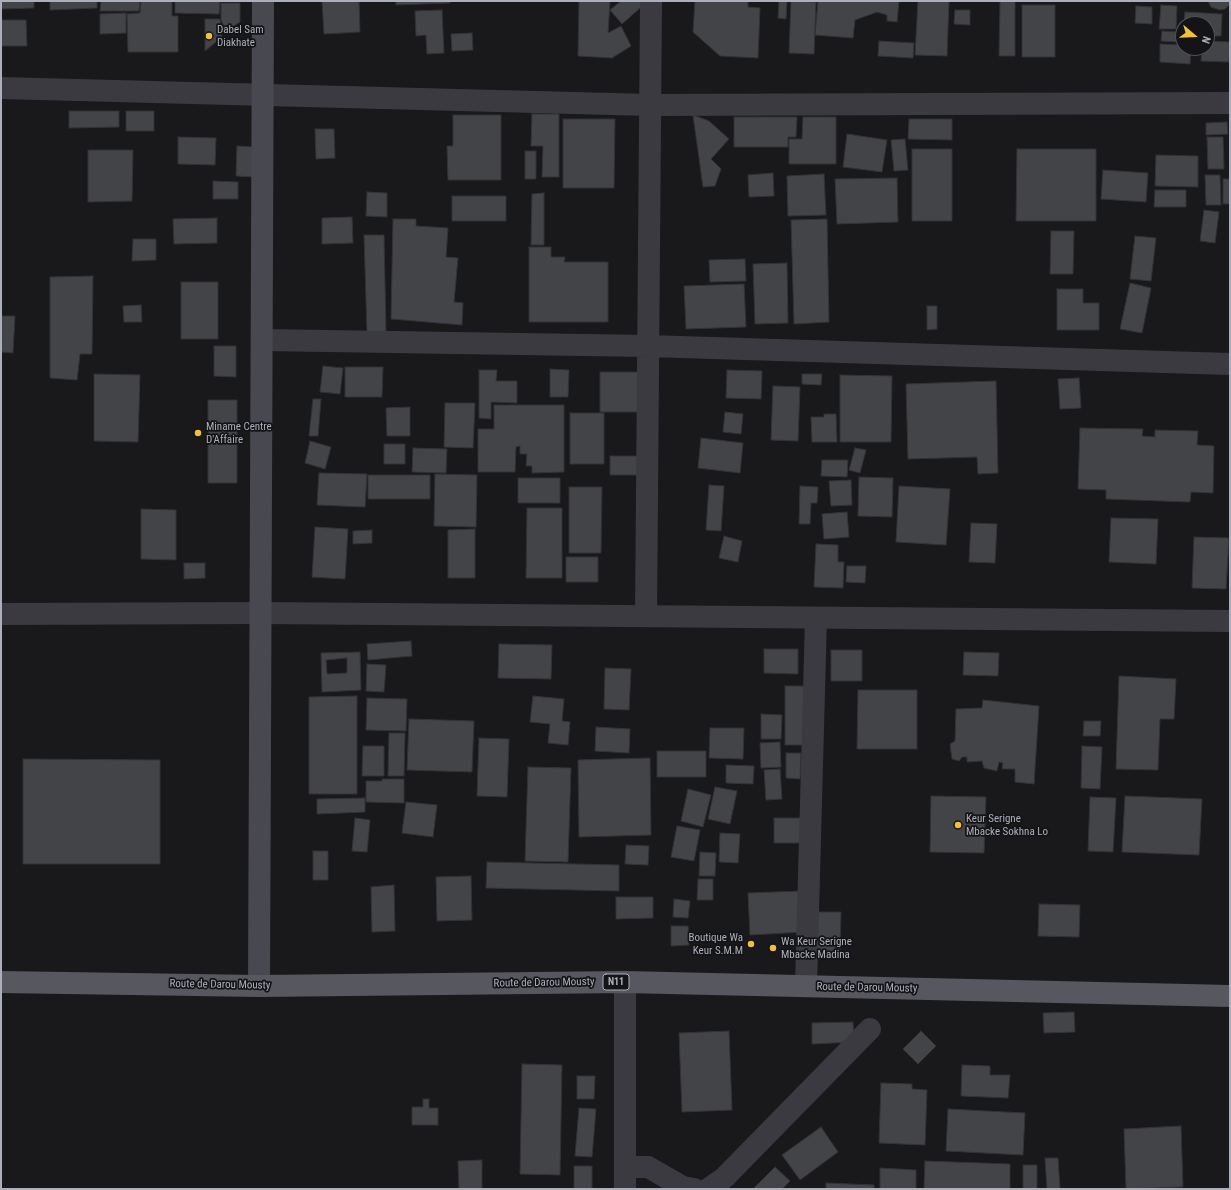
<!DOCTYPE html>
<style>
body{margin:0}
#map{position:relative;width:1231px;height:1190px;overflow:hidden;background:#19191b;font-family:"Roboto Condensed",sans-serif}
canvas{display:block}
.frame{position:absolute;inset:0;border:2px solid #abafbb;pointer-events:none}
.north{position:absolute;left:1175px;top:16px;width:40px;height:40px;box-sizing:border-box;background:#141416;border:1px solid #505258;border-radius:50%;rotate:109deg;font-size:11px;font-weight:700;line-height:16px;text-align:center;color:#abafbb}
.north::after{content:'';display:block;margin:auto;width:14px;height:18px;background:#f2c13a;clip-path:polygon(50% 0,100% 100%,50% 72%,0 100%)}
</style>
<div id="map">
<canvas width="1231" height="1190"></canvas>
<div class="frame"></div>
<div class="north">N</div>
</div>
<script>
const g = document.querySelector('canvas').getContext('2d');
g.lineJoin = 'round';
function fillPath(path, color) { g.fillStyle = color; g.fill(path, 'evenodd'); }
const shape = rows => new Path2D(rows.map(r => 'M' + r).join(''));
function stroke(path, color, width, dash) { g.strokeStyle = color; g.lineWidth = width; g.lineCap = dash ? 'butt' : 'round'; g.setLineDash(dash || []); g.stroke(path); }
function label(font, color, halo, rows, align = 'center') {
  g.font = font + ' "Roboto Condensed",sans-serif'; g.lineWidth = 3.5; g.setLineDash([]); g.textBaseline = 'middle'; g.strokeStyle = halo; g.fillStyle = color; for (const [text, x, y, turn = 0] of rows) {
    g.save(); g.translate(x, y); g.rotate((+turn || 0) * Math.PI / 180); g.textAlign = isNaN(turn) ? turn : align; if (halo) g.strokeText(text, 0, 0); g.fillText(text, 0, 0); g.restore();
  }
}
const building = shape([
 [1,1,34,1,34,8,1,9,1,1],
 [50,1,97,1,97,8,50,10,50,1],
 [101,1,140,1,139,11,100,11,101,1],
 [141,1,172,1,172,16,178,16,178,52,128,52,127,14,140,13,141,1],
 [175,1,220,1,219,14,175,13,175,1],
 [322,1,359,1,360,32,324,34,322,1],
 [396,1,450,1,450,3,396,5,396,1],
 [579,1,610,1,608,33,621,26,631,46,612,58,578,56,579,1],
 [621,1,648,1,622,24,610,10,621,1],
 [695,1,748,1,748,7,760,8,758,58,720,56,693,32,695,1],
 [779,1,787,1,786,19,778,18,779,1],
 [791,1,816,2,814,54,789,53,791,1],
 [818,1,899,1,897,22,887,21,887,15,877,12,855,20,853,38,815,35,818,1],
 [918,1,949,1,947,56,915,55,918,1],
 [1000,1,1015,1,1015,56,999,56,1000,1],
 [1208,1,1230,1,1230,4,1225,9,1220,10,1211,7,1208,1],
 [221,3,240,3,240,22,226,31,221,20,221,3],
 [1022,5,1055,5,1055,57,1022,57,1022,5],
 [1161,5,1177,6,1176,29,1159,29,1161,5],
 [1136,6,1152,7,1152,24,1135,23,1136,6],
 [442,10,444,53,427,54,426,35,416,36,415,11,442,10],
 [955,10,970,10,970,25,954,24,955,10],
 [1185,12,1222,14,1221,36,1207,36,1207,24,1184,24,1185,12],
 [126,13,126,33,100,34,100,14,126,13],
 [205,19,220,19,222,37,205,51,205,19],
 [1,20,26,20,27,46,1,46,1,20],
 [1162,31,1178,32,1178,42,1161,41,1162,31],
 [472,33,473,50,452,51,451,34,472,33],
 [879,41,914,43,913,58,878,56,879,41],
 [1207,41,1230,42,1229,62,1201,61,1202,48,1207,48,1207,41],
 [1160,44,1183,45,1183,48,1191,48,1190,64,1160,62,1160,44],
 [69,111,119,111,119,127,69,128,69,111],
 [126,111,154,111,154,131,126,131,126,111],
 [532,114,559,114,559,177,542,177,543,146,531,146,532,114],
 [453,115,501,115,501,180,448,180,447,146,453,146,453,115],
 [693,115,709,121,729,139,711,159,721,169,715,186,703,187,693,115],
 [734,117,797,117,796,137,788,137,788,147,734,147,734,117],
 [803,117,836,117,836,164,789,164,789,139,802,139,803,117],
 [563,119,615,119,614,188,563,188,563,119],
 [909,119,952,119,952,140,908,139,909,119],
 [1227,122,1228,134,1206,135,1206,123,1227,122],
 [315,129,334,129,335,158,316,159,315,129],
 [847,134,887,140,882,172,843,167,847,134],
 [178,137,216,138,215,165,178,164,178,137],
 [1207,137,1223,137,1224,169,1208,169,1207,137],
 [905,139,908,170,894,171,891,140,905,139],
 [237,146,255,147,255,177,236,176,237,146],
 [912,149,952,149,952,221,912,221,912,149],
 [1017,149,1096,149,1096,221,1016,221,1017,149],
 [88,150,133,150,132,201,88,202,88,150],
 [525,151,536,151,536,179,525,179,525,151],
 [1156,155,1198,156,1198,187,1155,186,1156,155],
 [1103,170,1148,173,1146,202,1101,199,1103,170],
 [773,173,774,196,749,197,748,175,773,173],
 [824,174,826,215,788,216,787,176,824,174],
 [1205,175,1220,175,1221,205,1206,205,1205,175],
 [897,178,898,222,837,224,835,179,897,178],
 [1223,179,1230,179,1230,204,1223,204,1223,179],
 [213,181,238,182,238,199,213,199,213,181],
 [1155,190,1186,190,1186,207,1154,207,1155,190],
 [367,192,387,193,387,217,366,216,367,192],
 [544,193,544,245,531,245,532,194,544,193],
 [452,196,506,196,506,221,452,221,452,196],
 [1204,210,1219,212,1215,243,1200,241,1204,210],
 [352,217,353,243,322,244,322,218,352,217],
 [217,218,217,243,174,244,173,219,217,218],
 [393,219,416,219,416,226,448,228,446,257,458,258,454,302,463,303,462,325,391,319,393,219],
 [827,219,829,322,794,324,791,220,827,219],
 [1051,231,1074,231,1073,274,1050,274,1051,231],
 [364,235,384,235,386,332,367,333,364,235],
 [1135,236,1156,238,1151,281,1130,279,1135,236],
 [133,239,156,239,156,260,132,261,133,239],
 [529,247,551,247,551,257,565,257,564,262,608,262,608,322,529,322,529,247],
 [745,259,746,281,710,282,709,260,745,259],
 [787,263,788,323,755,324,753,264,787,263],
 [93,276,92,354,80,354,77,380,50,378,50,277,93,276],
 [181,282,218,282,218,339,181,339,181,282],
 [1130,283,1151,288,1142,333,1120,329,1130,283],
 [744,284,746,327,686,329,684,286,744,284],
 [1057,289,1083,289,1083,303,1099,303,1099,330,1057,330,1057,289],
 [141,305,142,322,124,322,123,306,141,305],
 [927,306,937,306,937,329,927,330,927,306],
 [1,316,15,316,13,353,1,352,1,316],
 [214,346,236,346,236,377,214,376,214,346],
 [323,366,343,368,340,394,320,392,323,366],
 [345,367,383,367,382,397,345,397,345,367],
 [550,369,569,370,568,397,550,397,550,369],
 [479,370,497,370,496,381,517,381,517,403,491,402,491,419,479,418,479,370],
 [727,370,762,371,761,399,726,398,727,370],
 [600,372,639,372,639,412,600,412,600,372],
 [94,374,140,375,138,442,94,441,94,374],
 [802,374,822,374,821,385,802,384,802,374],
 [840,375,892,376,891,442,840,442,840,375],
 [1079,378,1081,408,1060,409,1058,379,1079,378],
 [996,381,998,473,978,474,977,457,908,459,906,384,996,381],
 [773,386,800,387,798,441,771,440,773,386],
 [313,399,321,399,318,436,309,436,313,399],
 [208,400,237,400,237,483,208,483,208,400],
 [445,403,475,403,473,448,444,447,445,403],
 [494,405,564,405,564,472,532,473,532,466,526,466,527,454,520,454,520,446,516,447,515,472,478,472,478,429,494,429,494,405],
 [410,407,410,436,387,436,386,408,410,407],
 [725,412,743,414,741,434,723,432,725,412],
 [570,413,604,413,604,464,570,464,570,413],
 [824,414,836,414,837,442,812,442,811,417,824,417,824,414],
 [1080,428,1143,429,1142,436,1155,437,1155,430,1198,431,1197,445,1214,446,1213,493,1191,492,1190,502,1106,499,1106,490,1078,489,1080,428],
 [701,438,743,443,740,473,698,468,701,438],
 [310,441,331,447,325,469,305,463,310,441],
 [384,444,405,444,405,464,384,464,384,444],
 [413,448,447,449,446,473,412,472,413,448],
 [855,448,866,450,860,473,849,470,855,448],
 [610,456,642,456,642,475,610,475,610,456],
 [822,460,848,460,847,477,821,476,822,460],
 [319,473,367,474,365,507,317,505,319,473],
 [435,474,477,475,476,527,434,526,435,474],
 [368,475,430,475,430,499,368,499,368,475],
 [859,477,893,478,892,517,858,516,859,477],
 [518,478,560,478,560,503,518,503,518,478],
 [851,480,852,505,831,506,829,481,851,480],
 [709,485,724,486,721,531,706,530,709,485],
 [800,486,818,487,817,503,811,503,810,524,799,524,800,486],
 [899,486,950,489,946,545,896,542,899,486],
 [569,487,602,487,601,553,569,553,569,487],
 [527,508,562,508,562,578,526,578,527,508],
 [141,509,176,510,176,560,141,559,141,509],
 [847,512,849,537,824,539,822,514,847,512],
 [1111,518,1158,519,1156,564,1109,562,1111,518],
 [971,523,997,524,995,563,969,562,971,523],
 [315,527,348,529,345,579,312,577,315,527],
 [475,529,475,578,448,578,448,530,475,529],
 [372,530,372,543,353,544,353,531,372,530],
 [724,536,742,541,738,562,719,558,724,536],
 [1194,537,1229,538,1226,589,1192,588,1194,537],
 [816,544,838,545,838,562,844,562,843,588,814,587,816,544],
 [566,557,598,557,598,582,566,582,566,557],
 [184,563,205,563,205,578,184,579,184,563],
 [847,566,866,566,865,583,846,582,847,566],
 [411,641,412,656,368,660,367,644,411,641],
 [499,644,552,645,551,679,498,678,499,644],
 [764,649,798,649,798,674,764,673,764,649],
 [831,650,862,650,862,681,831,681,831,650],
 [360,652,361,690,322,692,321,653,360,652],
 [347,658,347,673,327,674,326,660,347,658],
 [964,652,999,653,998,676,963,675,964,652],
 [367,664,386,665,384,692,366,691,367,664],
 [605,668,631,669,629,710,604,709,605,668],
 [1119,676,1176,679,1174,719,1160,719,1158,770,1116,769,1119,676],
 [785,686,808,686,808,745,785,745,785,686],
 [858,690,917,690,917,749,857,749,858,690],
 [357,696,357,794,309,794,309,697,357,696],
 [533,696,564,699,562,721,570,722,568,745,548,743,550,724,530,722,533,696],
 [367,698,407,699,406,731,366,730,367,698],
 [983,700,1039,706,1034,784,1015,782,1015,769,1002,769,1003,763,999,762,997,771,984,768,982,761,967,762,967,757,962,757,959,761,952,759,950,744,955,741,956,709,982,708,983,700],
 [761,714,782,715,781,739,761,739,761,714],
 [409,719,474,721,472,772,407,770,409,719],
 [1084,721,1101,721,1100,736,1083,736,1084,721],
 [596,727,630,729,629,753,595,751,596,727],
 [710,728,744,728,743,759,709,758,710,728],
 [389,733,405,733,404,776,388,776,389,733],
 [479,738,509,739,507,797,477,796,479,738],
 [780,742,781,767,761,768,760,743,780,742],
 [363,746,384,746,384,776,362,776,363,746],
 [1082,746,1102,747,1100,789,1081,788,1082,746],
 [657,751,706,751,706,777,657,777,657,751],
 [786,753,801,753,800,779,786,778,786,753],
 [650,758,651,835,579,837,578,760,650,758],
 [23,759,160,760,160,864,23,864,23,759],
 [726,765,754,766,753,784,726,783,726,765],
 [528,767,571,768,568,862,525,861,528,767],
 [780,769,782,799,766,800,764,770,780,769],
 [382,779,404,779,404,803,366,802,366,781,382,781,382,779],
 [715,787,737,791,730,824,708,819,715,787],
 [688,789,711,795,703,827,681,821,688,789],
 [931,796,986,797,984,853,930,852,931,796],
 [1125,796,1202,799,1199,855,1122,852,1125,796],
 [1090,797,1116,798,1113,852,1088,851,1090,797],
 [365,798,365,812,317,814,317,799,365,798],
 [406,802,437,805,433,837,402,833,406,802],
 [355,818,370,820,367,852,352,851,355,818],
 [774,818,802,818,802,843,774,843,774,818],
 [677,826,700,830,694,861,671,857,677,826],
 [720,833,740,834,738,863,719,862,720,833],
 [626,845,649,846,648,865,625,864,626,845],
 [313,851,328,851,328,880,313,880,313,851],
 [700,852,716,853,715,876,699,876,700,852],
 [487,862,619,865,619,891,486,888,487,862],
 [471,876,472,920,437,921,436,877,471,876],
 [698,879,713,879,713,900,697,900,698,879],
 [394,885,395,931,372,932,371,887,394,885],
 [801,891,803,932,750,935,748,893,801,891],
 [616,897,653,897,653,918,616,919,616,897],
 [674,899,690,901,688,918,673,917,674,899],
 [1039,904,1080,905,1079,937,1038,936,1039,904],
 [813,912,841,912,840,953,812,952,813,912],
 [671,926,688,926,689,945,671,946,671,926],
 [1074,1012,1075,1032,1044,1033,1043,1013,1074,1012],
 [853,1022,854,1042,812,1044,812,1023,853,1022],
 [729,1031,732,1110,682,1112,679,1033,729,1031],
 [921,1031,936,1046,918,1064,903,1049,921,1031],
 [522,1064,562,1065,560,1175,520,1174,522,1064],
 [962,1065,990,1066,990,1075,1010,1075,1008,1098,961,1096,962,1065],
 [577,1076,595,1076,594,1099,577,1099,577,1076],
 [881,1083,912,1084,912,1089,927,1090,925,1145,879,1143,881,1083],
 [423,1099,429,1099,429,1108,438,1108,438,1125,412,1125,412,1107,423,1107,423,1099],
 [579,1108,596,1109,592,1157,575,1156,579,1108],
 [948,1109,1025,1113,1023,1155,946,1151,948,1109],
 [1181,1126,1183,1187,1126,1189,1124,1129,1181,1126],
 [821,1127,838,1152,800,1180,782,1155,821,1127],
 [1045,1158,1058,1158,1060,1189,1047,1189,1045,1158],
 [482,1160,482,1189,459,1189,458,1161,482,1160],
 [925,1161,1010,1164,1010,1189,924,1189,925,1161],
 [1023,1165,1037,1165,1037,1189,1023,1189,1023,1165],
 [574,1166,592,1166,592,1189,574,1189,574,1166],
 [775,1167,790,1181,782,1189,753,1189,775,1167],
 [880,1168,916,1170,916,1189,880,1189,880,1168],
 [826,1183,874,1185,874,1189,826,1189,826,1183]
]);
fillPath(building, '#434448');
stroke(building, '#333337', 1);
stroke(shape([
 [1,88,650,105,1230,103],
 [263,340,648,346,1230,364],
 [646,616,651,1],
 [806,986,816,618],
 [625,1167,648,1167,683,1187,694,1189],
 [708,1189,724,1178,870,1029]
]), '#3a3a40', 22);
stroke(shape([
 [1,614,261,613,1230,621],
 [625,982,625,1189]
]), '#3a3a40', 22);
stroke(shape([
 [259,986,263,1]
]), '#484950', 22);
stroke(shape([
 [1,982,259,986,625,982,1230,996]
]), '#56575f', 22);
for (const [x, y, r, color] of [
 [209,36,4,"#f2c13a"],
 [198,433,4,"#f2c13a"],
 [958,825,4,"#f2c13a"],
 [751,944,4,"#f2c13a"],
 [773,948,4,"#f2c13a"]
]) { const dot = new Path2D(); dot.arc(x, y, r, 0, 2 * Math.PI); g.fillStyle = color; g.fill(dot); stroke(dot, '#141416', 1.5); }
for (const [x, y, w] of [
 [616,982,26]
]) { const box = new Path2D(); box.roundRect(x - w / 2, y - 8, w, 16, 3); g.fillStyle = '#141416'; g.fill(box); stroke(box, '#abafbb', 1); }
label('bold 10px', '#abafbb', null, [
 ["N11",616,982]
]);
label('11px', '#abafbb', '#141416', [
 ["Dabel Sam",217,30],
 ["Diakhate",217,43],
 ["Miname Centre",206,427],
 ["D'Affaire",206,440],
 ["Keur Serigne",966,819],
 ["Mbacke Sokhna Lo",966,832],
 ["Boutique Wa",743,938,"right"],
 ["Keur S.M.M",743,951,"right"],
 ["Wa Keur Serigne",781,942],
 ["Mbacke Madina",781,955]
], 'left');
label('11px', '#abafbb', '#141416', [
 ["Route de Darou Mousty",544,983,-1],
 ["Route de Darou Mousty",220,985,1],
 ["Route de Darou Mousty",867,988,1]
]);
</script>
